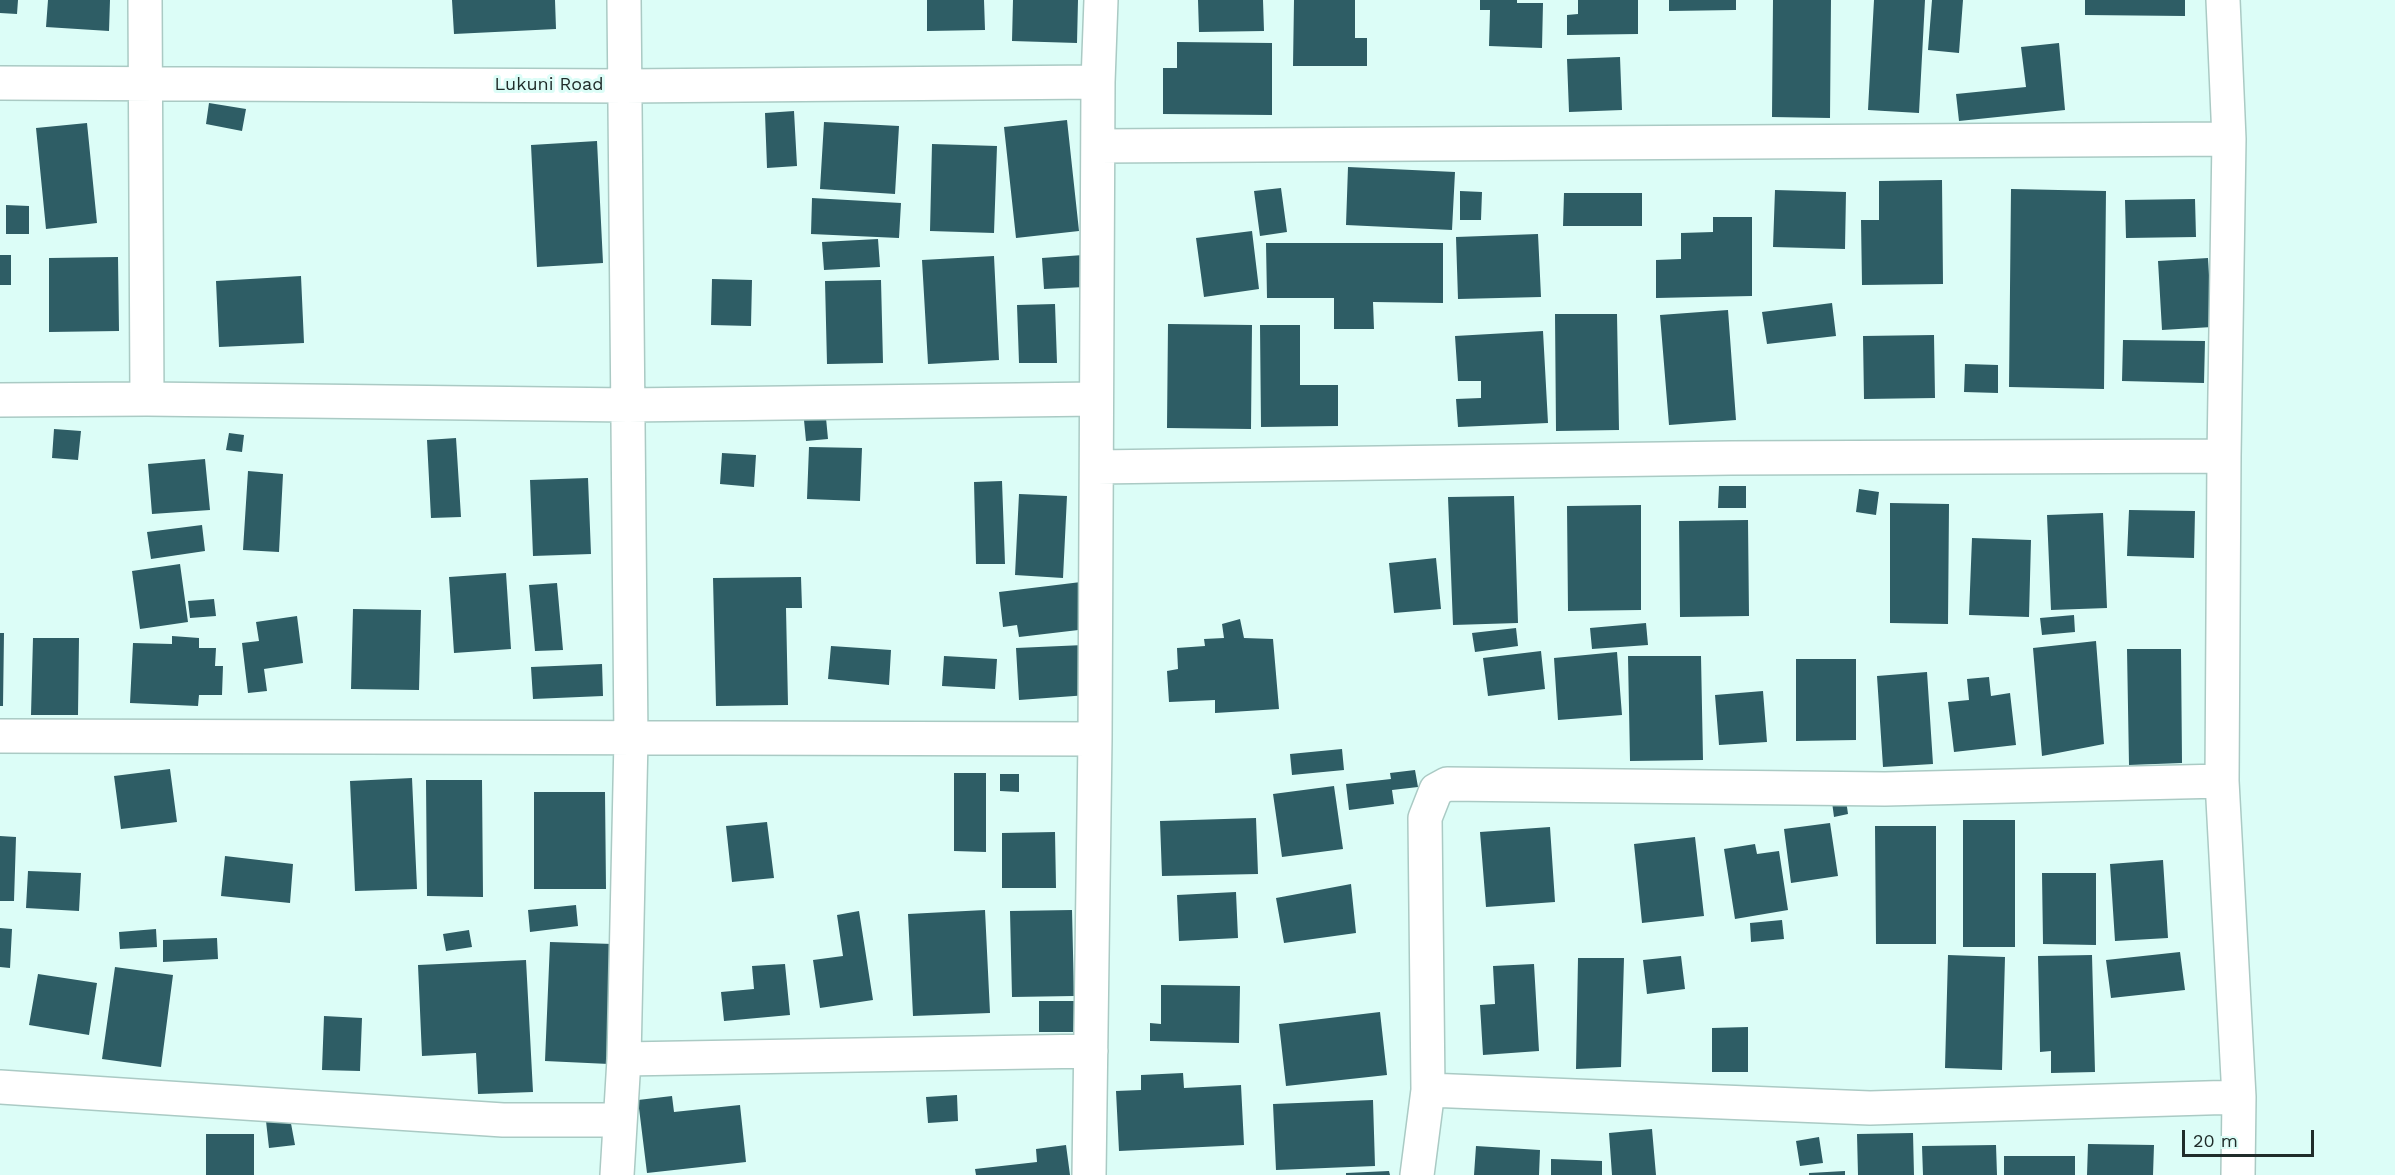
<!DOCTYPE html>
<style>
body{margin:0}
#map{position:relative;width:2395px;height:1175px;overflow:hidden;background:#dcfdf7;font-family:"Work Sans",sans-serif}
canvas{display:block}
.scale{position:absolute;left:2182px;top:1130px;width:132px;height:27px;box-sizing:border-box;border:3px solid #202c2a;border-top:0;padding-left:8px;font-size:18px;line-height:21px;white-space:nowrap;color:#202c2a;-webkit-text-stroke:4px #dcfdf7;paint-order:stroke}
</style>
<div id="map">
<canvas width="2395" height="1175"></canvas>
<div class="scale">20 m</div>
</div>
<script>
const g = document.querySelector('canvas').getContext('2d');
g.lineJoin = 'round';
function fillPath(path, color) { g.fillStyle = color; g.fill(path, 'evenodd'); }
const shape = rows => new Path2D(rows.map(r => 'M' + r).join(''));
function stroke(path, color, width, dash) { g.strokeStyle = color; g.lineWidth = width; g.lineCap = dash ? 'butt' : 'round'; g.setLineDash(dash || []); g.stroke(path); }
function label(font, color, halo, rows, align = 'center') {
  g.font = font + ' "Work Sans",sans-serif'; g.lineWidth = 6; g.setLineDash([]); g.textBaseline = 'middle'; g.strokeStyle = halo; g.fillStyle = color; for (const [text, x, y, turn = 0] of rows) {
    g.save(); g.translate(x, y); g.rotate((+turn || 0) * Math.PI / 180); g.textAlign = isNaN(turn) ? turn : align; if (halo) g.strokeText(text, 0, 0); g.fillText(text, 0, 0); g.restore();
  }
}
fillPath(shape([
 [0,0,18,0,17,14,0,13],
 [48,0,110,0,109,31,46,27],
 [452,0,555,0,556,29,454,34],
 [927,0,984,0,985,30,927,31],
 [1013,0,1078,0,1077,43,1012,41],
 [1198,0,1263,0,1264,31,1199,32],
 [1294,0,1355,0,1355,38,1367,38,1367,66,1293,66],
 [1480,0,1517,0,1517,3,1543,3,1542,48,1489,46,1490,10,1480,10],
 [1578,0,1638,0,1638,34,1567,35,1567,15,1578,14],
 [1669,0,1736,0,1736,10,1669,11],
 [1773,0,1831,0,1830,118,1772,117],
 [1874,0,1925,0,1919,113,1868,110],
 [1932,0,1963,0,1959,53,1928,50],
 [2085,0,2185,0,2185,16,2085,15],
 [1177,42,1272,43,1272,115,1163,114,1163,68,1177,68],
 [2059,43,2065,110,1959,121,1956,94,2026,87,2021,47],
 [1620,57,1622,110,1569,112,1567,59],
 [209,103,246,109,242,131,206,124],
 [794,111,797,166,767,168,765,113],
 [1067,120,1079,231,1016,238,1004,127],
 [824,122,899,126,895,194,820,189],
 [87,123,97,223,46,229,36,128],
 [597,141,603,263,537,267,531,145],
 [932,144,997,146,994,233,930,231],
 [1348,167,1455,172,1452,230,1346,225],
 [1942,180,1943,284,1862,285,1861,220,1879,220,1879,181],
 [1281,188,1287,232,1260,236,1254,191],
 [2011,189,2106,191,2104,389,2009,387],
 [1775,190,1846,192,1845,249,1773,247],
 [1460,191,1482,192,1481,220,1460,220],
 [1564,193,1642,193,1642,226,1563,226],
 [812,198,901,203,899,238,811,234],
 [2195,199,2196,237,2126,238,2125,200],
 [6,205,29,206,29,234,6,234],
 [1713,217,1752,217,1752,296,1656,298,1656,260,1681,259,1681,233,1713,232],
 [1252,231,1259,289,1204,297,1196,238],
 [1538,234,1541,297,1458,299,1456,237],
 [878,239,880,267,824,270,822,242],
 [1266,243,1443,243,1443,303,1373,302,1374,329,1334,329,1334,298,1267,298],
 [0,255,11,255,11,285,0,285],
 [1083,255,1085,287,1044,289,1042,258],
 [994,256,999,360,928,364,922,260],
 [118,257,119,331,49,332,49,258],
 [2208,258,2212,327,2162,330,2158,261],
 [301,276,304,343,219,347,216,281],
 [712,279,752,280,751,326,711,325],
 [881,280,883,363,827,364,825,281],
 [1832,303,1836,336,1767,344,1762,312],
 [1055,304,1057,363,1019,363,1017,305],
 [1728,310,1736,420,1669,425,1660,315],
 [1555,314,1617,314,1619,430,1556,431],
 [1168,324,1252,325,1251,429,1167,428],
 [1260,325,1300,325,1300,385,1338,385,1338,426,1261,427],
 [1543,331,1548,423,1458,427,1456,399,1481,398,1481,381,1458,381,1455,336],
 [1934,335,1935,398,1864,399,1863,336],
 [2123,340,2205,341,2204,383,2122,381],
 [1965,364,1998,365,1998,393,1964,392],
 [826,418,828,439,806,441,804,420],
 [54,429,81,431,78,460,52,458],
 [229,433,244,435,242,452,226,450],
 [456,438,461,517,431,518,427,440],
 [809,447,862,448,860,501,807,499],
 [722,453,756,455,754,487,720,484],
 [205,459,210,510,152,514,148,464],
 [248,471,283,474,279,552,243,550],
 [588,478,591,554,533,556,530,480],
 [1002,481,1005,564,976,564,974,482],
 [1719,486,1746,486,1746,508,1718,508],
 [1859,489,1879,492,1876,515,1856,512],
 [1019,494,1067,496,1063,578,1015,575],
 [1514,496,1518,623,1453,625,1448,497],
 [1890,503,1949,504,1948,624,1890,623],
 [1641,505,1641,610,1568,611,1567,506],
 [2129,510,2195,511,2194,558,2127,556],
 [2103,513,2107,608,2051,610,2047,515],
 [1748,520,1749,616,1680,617,1679,521],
 [202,525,205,551,151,559,147,532],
 [1972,538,2031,540,2029,617,1969,615],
 [1436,558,1441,609,1394,613,1389,563],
 [180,564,188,622,140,629,132,571],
 [506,573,511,649,454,653,449,577],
 [801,577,802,608,786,608,788,705,716,706,713,578],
 [1081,582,1087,629,1019,637,1017,625,1003,627,999,592],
 [557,583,563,650,535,651,529,585],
 [214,599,216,616,190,618,188,601],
 [353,609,421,610,419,690,351,689],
 [2074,615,2075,632,2042,635,2040,618],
 [297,616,303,663,264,669,267,691,248,693,242,643,259,641,256,622],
 [1240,619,1244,638,1273,639,1279,709,1215,713,1215,700,1169,702,1167,671,1178,669,1177,648,1205,646,1204,639,1224,638,1222,624],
 [1646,623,1648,645,1592,649,1590,628],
 [1516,628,1518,646,1475,652,1472,633],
 [0,633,4,633,3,706,0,706],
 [172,636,199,638,199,648,216,648,215,666,223,666,222,695,199,695,198,706,130,703,133,643,172,644],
 [33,638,79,638,78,715,31,715],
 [2096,641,2104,744,2042,756,2033,648],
 [1084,645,1088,695,1019,700,1016,648],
 [831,646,891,650,889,685,828,679],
 [2127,649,2181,649,2182,763,2129,765],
 [1541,651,1545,689,1488,696,1483,658],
 [1617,652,1622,715,1558,720,1554,658],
 [944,656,997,659,995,689,942,686],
 [1628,656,1701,656,1703,760,1630,761],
 [1796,659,1856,659,1856,740,1796,741],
 [602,664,603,696,533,699,531,667],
 [1927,672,1933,764,1883,767,1877,676],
 [1989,677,1991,696,2010,693,2016,745,1954,752,1948,702,1969,700,1967,679],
 [1763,691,1767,742,1719,745,1715,695],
 [1342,749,1344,770,1292,775,1290,754],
 [170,769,177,822,121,829,114,776],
 [1415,770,1418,787,1392,790,1394,804,1349,810,1346,784,1391,779,1390,773],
 [954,773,986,773,986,852,954,851],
 [1000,774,1019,774,1019,792,1000,791],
 [412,778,417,889,355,891,350,781],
 [426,780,482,780,483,897,427,896],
 [1334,786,1343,849,1282,857,1273,794],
 [534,792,605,792,606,889,534,889],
 [1846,800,1848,814,1834,817,1832,802],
 [1256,818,1258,874,1162,876,1160,821],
 [1963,820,2015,820,2015,947,1963,947],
 [767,822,774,878,732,882,726,826],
 [1830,823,1838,876,1791,883,1784,829],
 [1875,826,1936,826,1936,944,1876,944],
 [1550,827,1555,902,1486,907,1480,832],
 [1055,832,1056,888,1002,888,1002,833],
 [0,836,16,837,14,901,0,901],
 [1695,837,1704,916,1642,923,1634,844],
 [1755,844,1757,854,1779,851,1788,910,1735,919,1724,849],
 [225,856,293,864,290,903,221,896],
 [2163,860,2168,938,2115,941,2110,864],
 [28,871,81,873,79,911,26,908],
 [2042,873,2096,873,2096,945,2043,944],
 [1351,884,1356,933,1284,943,1276,898],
 [1236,892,1238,938,1179,941,1177,895],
 [576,905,578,926,530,932,528,910],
 [985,910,990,1013,913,1016,908,914],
 [1072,910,1074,996,1012,997,1010,911],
 [859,911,873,1000,820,1008,813,960,843,956,837,915],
 [1782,920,1784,939,1751,942,1750,923],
 [0,928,12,929,10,968,0,967],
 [156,929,157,947,120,949,119,932],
 [469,930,472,947,446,951,443,934],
 [217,938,218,959,163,962,163,940],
 [550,942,613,944,609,1064,545,1061],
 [2180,952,2185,990,2111,998,2106,960],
 [1948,955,2005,957,2002,1070,1945,1068],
 [2092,955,2095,1072,2051,1073,2051,1051,2040,1052,2038,956],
 [1681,956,1685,989,1647,994,1643,960],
 [1578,958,1624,958,1621,1067,1576,1069],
 [526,960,533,1092,478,1094,476,1053,422,1056,418,965],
 [785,964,790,1015,724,1021,721,992,754,989,752,966],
 [1534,964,1539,1051,1483,1055,1480,1005,1495,1004,1493,966],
 [115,967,173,975,161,1067,102,1059],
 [38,974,97,983,89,1035,29,1025],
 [1161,985,1240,986,1239,1043,1150,1041,1150,1023,1161,1024],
 [1039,1001,1076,1001,1076,1032,1039,1032],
 [1380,1012,1387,1075,1286,1086,1279,1024],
 [324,1016,362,1018,360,1071,322,1070],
 [1748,1027,1748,1072,1712,1072,1712,1028],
 [1183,1073,1184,1088,1241,1085,1244,1145,1119,1151,1116,1091,1141,1090,1141,1075],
 [957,1095,958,1121,928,1123,926,1097],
 [672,1096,674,1112,740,1105,746,1162,647,1173,638,1100],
 [1373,1100,1375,1166,1276,1170,1273,1104],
 [290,1118,295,1145,269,1148,266,1121],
 [1652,1129,1656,1175,1612,1175,1609,1133],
 [1913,1133,1914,1175,1858,1175,1857,1134],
 [206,1134,254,1134,254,1175,206,1175],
 [1819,1137,1823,1163,1800,1166,1796,1141],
 [2088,1144,2154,1145,2153,1175,2087,1175],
 [1066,1145,1070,1175,976,1175,975,1169,1037,1162,1036,1149],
 [1996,1145,1997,1175,1923,1175,1922,1146],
 [1476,1146,1540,1150,1539,1175,1474,1175],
 [2004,1156,2075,1156,2075,1175,2004,1175],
 [1551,1159,1602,1161,1602,1175,1551,1175],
 [1389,1171,1390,1175,1346,1175,1346,1173],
 [1845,1171,1845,1175,1809,1175,1809,1173]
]), '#2e5d65');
const street = shape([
 [145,0,147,399],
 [2223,0,2229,139,2224,456,2222,781,2239,1097,2238,1175],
 [0,83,625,86,1098,82],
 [1099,146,2229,139],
 [0,400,147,399,628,405,1096,399],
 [1097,467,1731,458,2224,456],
 [0,736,1095,739],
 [624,1059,1091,1051],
 [0,1087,503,1120,619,1120],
 [1428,1090,1870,1108,2239,1097],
 [617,1175,624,1059,631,739,624,0],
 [1089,1175,1095,739,1098,82,1101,0],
 [1417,1175,1428,1090,1425,818,1436,790,1447,784,1885,789,2222,781]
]);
stroke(street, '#aacac4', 36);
stroke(street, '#fff', 33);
label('18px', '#202c2a', '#dcfdf7', [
 ["Lukuni Road",549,85]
]);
</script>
